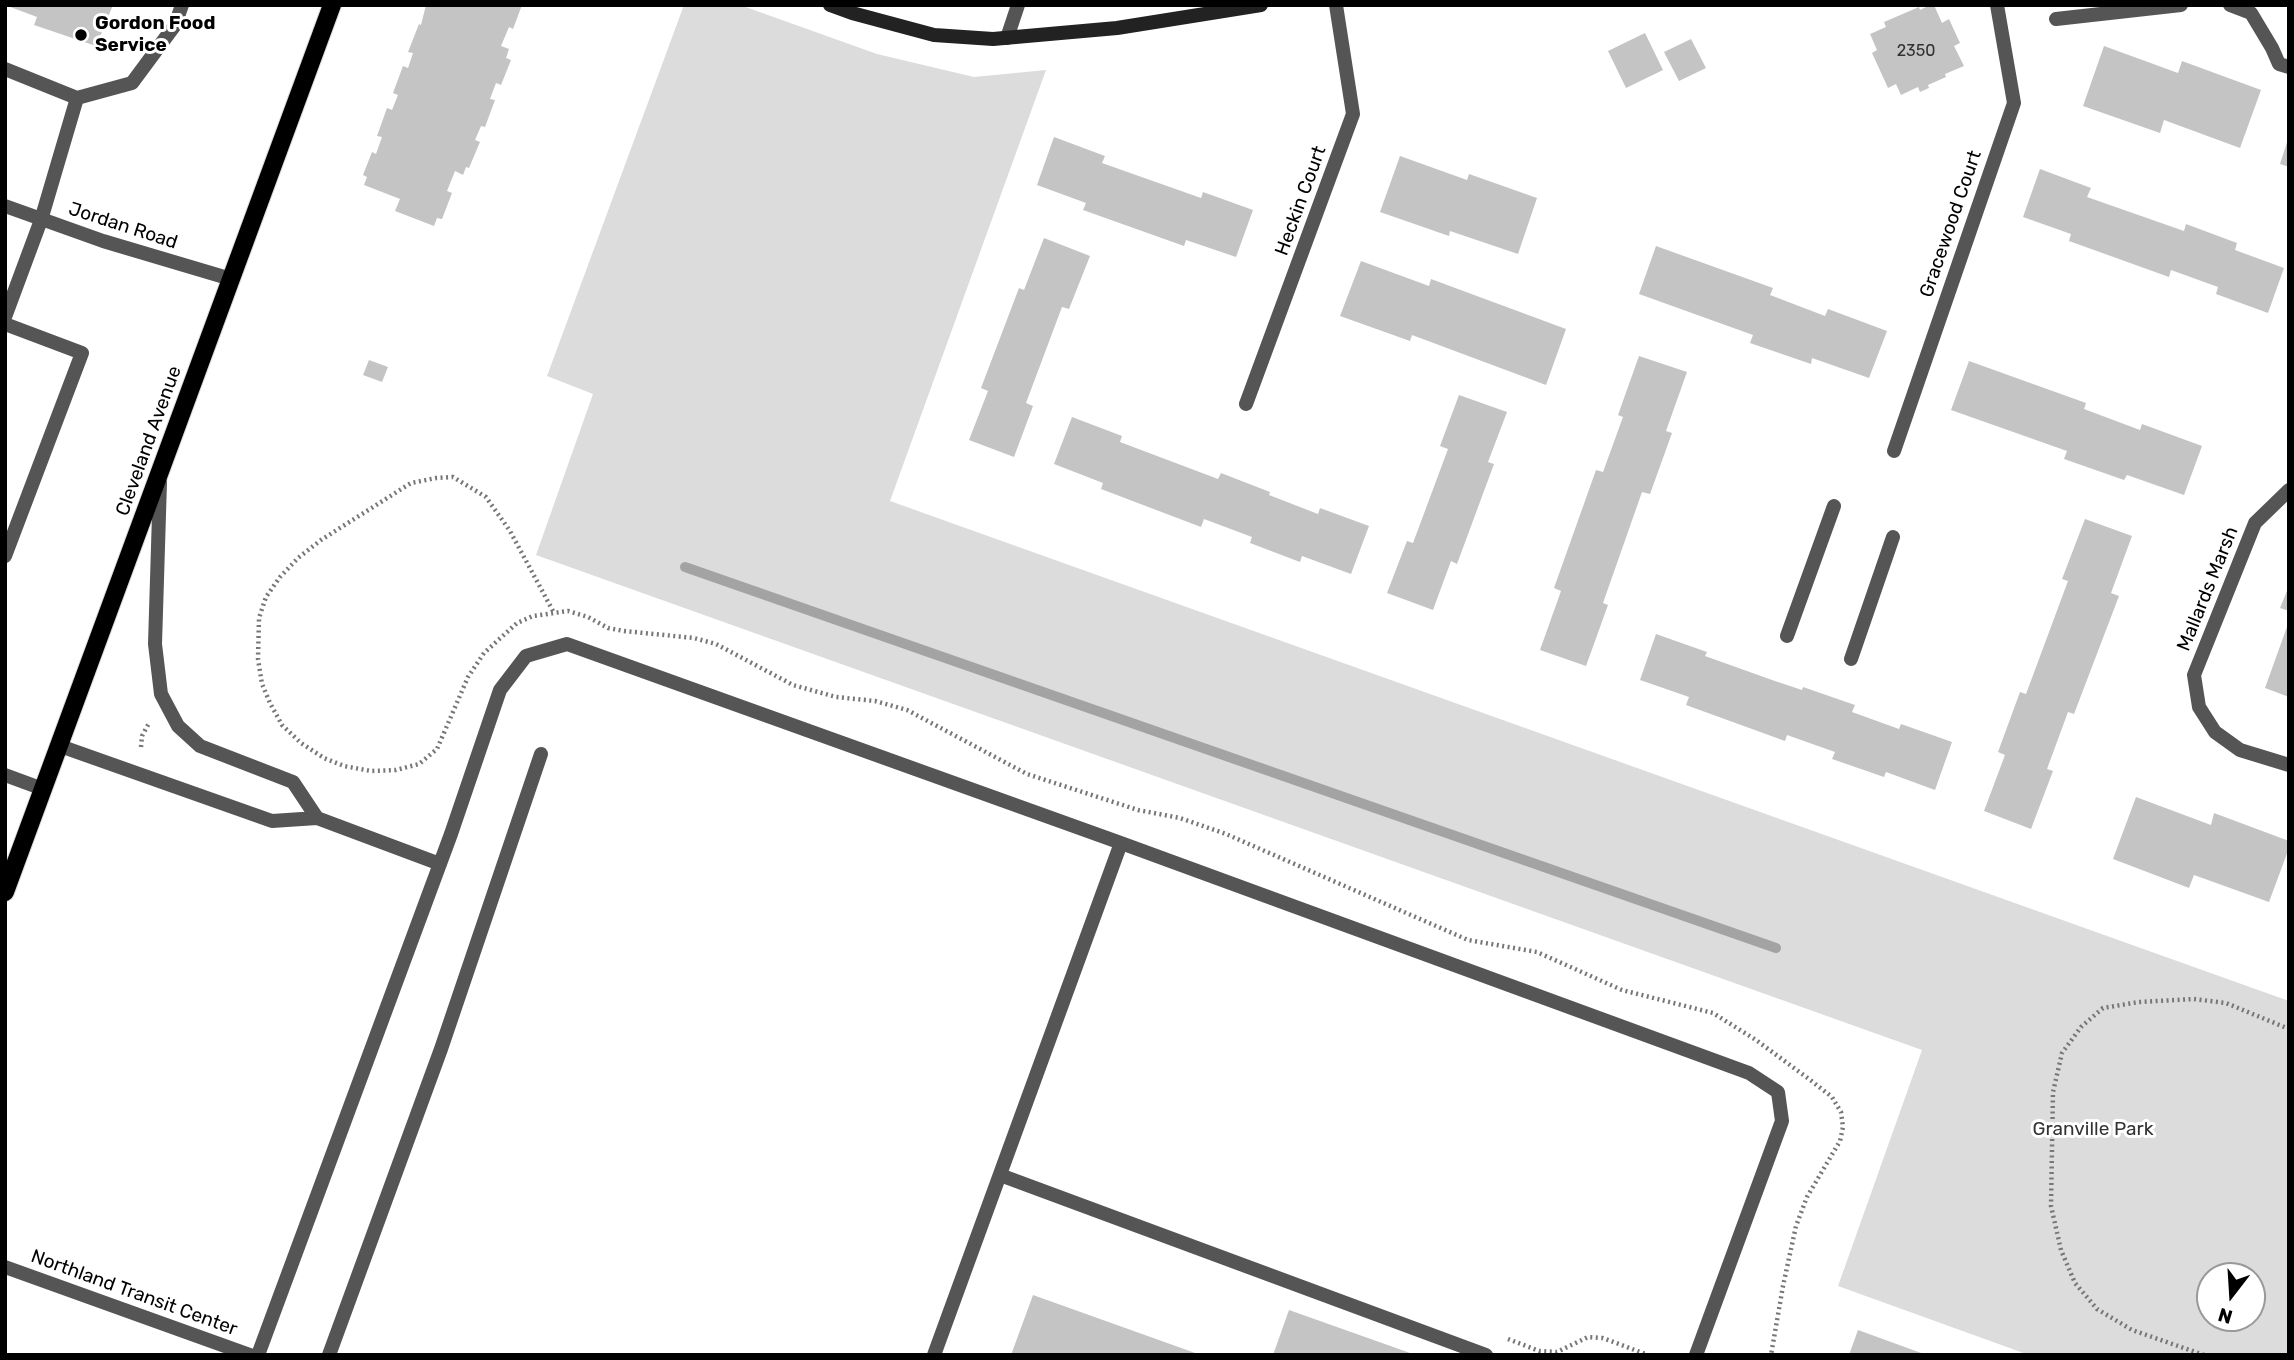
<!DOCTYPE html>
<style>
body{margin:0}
#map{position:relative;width:2294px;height:1360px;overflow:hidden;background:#fff;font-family:Rubik,sans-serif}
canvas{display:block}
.frame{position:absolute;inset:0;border:7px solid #000;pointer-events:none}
.north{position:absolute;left:2196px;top:1262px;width:70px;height:70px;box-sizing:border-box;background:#fff;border:2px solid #999;border-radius:50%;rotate:197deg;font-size:19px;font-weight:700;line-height:28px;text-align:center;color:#000}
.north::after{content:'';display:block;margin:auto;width:24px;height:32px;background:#000;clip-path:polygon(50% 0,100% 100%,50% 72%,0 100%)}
</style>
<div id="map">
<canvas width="2294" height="1360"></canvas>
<div class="frame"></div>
<div class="north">N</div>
</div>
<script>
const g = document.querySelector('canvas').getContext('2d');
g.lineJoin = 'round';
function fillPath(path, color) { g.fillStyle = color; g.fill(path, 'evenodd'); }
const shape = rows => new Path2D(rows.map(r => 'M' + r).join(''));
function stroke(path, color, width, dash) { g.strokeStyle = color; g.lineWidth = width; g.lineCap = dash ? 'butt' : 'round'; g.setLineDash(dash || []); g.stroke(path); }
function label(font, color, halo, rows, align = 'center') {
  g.font = font + ' Rubik,sans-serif'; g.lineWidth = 6; g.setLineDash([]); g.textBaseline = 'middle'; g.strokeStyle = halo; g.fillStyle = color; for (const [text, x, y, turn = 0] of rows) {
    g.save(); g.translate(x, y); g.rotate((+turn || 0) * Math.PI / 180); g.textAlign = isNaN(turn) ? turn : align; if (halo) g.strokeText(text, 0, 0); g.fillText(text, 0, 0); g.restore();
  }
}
fillPath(shape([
 [684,5,740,5,877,54,974,77,1046,70,890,501,2289,1001,2289,1355,2029,1355,1838,1286,1922,1050,536,555,593,394,547,376],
 [2210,1276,2252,1276,2252,1318,2210,1318]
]), '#dcdcdc');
stroke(shape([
 [685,567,1776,948]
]), '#a3a3a3', 10);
fillPath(shape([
 [5,5,113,5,96,46,34,25,37,17],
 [426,5,522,5,513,29,509,27,501,46,509,49,506,58,511,60,501,85,496,83,490,99,495,100,485,127,481,126,475,140,480,142,469,168,466,167,463,175,455,171,447,191,452,193,442,219,437,218,434,226,395,211,400,199,364,185,367,177,363,175,372,152,376,154,382,137,377,136,387,108,392,110,398,95,393,93,403,66,408,68,413,53,408,52,419,24,421,25],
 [1930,5,1934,5,1942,23,1949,19,1960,43,1954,46,1964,66,1945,74,1946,77,1928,85,1929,88,1920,92,1918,87,1901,95,1896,84,1888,88,1872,53,1877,50,1870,34,1886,27,1884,22,1919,7,1920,10],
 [1645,33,1663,70,1626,88,1608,51],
 [1691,39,1706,68,1679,81,1664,52],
 [2104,46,2178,73,2182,61,2261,90,2240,148,2164,120,2160,133,2083,106],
 [1054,137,1105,156,1102,163,1201,198,1203,192,1253,210,1236,257,1186,240,1184,246,1083,210,1086,203,1037,185],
 [2288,139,2289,139,2289,167,2280,164],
 [1400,156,1467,180,1469,174,1537,198,1518,254,1450,231,1449,236,1380,212],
 [2040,169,2091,188,2087,197,2184,231,2186,224,2237,243,2235,250,2284,268,2268,313,2216,294,2218,287,2171,270,2169,277,2069,241,2071,234,2023,217],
 [1044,238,1090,256,1069,309,1062,307,1026,403,1033,406,1014,457,969,440,988,391,981,388,1019,288,1024,290],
 [1656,246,1773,288,1770,295,1825,316,1828,309,1887,331,1869,378,1812,358,1811,364,1750,343,1753,335,1639,294],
 [1361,261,1429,286,1431,279,1566,329,1546,385,1412,335,1410,341,1340,316],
 [1639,356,1687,372,1666,431,1672,433,1650,494,1642,492,1603,603,1608,605,1586,666,1540,650,1561,591,1554,588,1596,470,1603,472,1623,417,1618,415],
 [369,360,388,367,382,382,363,375],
 [1969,361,2086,403,2084,409,2140,430,2142,424,2202,446,2184,495,2127,475,2124,480,2064,459,2067,451,1951,410],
 [1459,395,1507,412,1488,462,1494,464,1457,564,1451,561,1433,610,1387,593,1407,541,1413,543,1448,449,1440,446],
 [1072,417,1122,436,1120,442,1218,479,1221,473,1270,492,1269,495,1318,514,1320,508,1369,526,1351,574,1302,556,1300,562,1250,543,1252,537,1204,519,1201,527,1101,489,1103,483,1054,464],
 [2085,519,2132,536,2111,593,2119,596,2074,714,2068,712,2047,769,2053,771,2031,829,1984,811,2005,755,1998,752,2020,692,2026,694,2068,581,2062,579],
 [2289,586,2289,611,2280,608],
 [2288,624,2289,624,2289,697,2265,688],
 [1656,634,1707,652,1705,656,1772,680,1802,690,1803,687,1855,705,1852,712,1899,729,1901,724,1952,742,1935,790,1886,772,1884,777,1832,759,1835,752,1787,735,1785,741,1686,705,1689,697,1640,680],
 [2136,797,2211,825,2214,813,2289,841,2289,848,2269,902,2194,875,2189,888,2113,859],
 [1033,1295,1198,1354,1198,1355,1011,1355],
 [1289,1310,1413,1354,1413,1355,1273,1355],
 [1858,1330,1924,1354,1924,1355,1849,1355]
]), '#c4c4c4');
const primary = shape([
 [5,892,332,5]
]);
stroke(primary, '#dbdbdb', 20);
stroke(shape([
 [553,611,510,531,486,497,453,477,436,478,411,483,321,540,298,558,280,577,266,597,259,618,258,659,262,684,270,703,282,725,301,743,324,758,344,766,371,771,396,770,419,764,437,749,468,677,484,653,517,623,533,616,568,611,588,617,608,628,624,631,694,638,716,644,793,685,836,697,875,701,907,710,1027,774,1138,810,1180,818,1226,834,1468,940,1537,952,1622,990,1713,1013,1756,1040,1809,1079,1832,1097,1841,1112,1843,1127,1840,1141,1807,1197,1796,1226,1783,1286,1771,1355],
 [141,747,142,736,149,723],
 [1508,1339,1539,1351,1557,1352,1588,1337,1603,1338,1648,1355],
 [2204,1355,2132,1330,2097,1309,2075,1283,2061,1250,2051,1206,2053,1092,2062,1053,2081,1027,2103,1008,2139,1002,2194,999,2226,1003,2289,1029]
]), '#777', 4.5, [2, 3.5]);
stroke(shape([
 [2230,5,2251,13,2272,48,2279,64,2289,67],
 [2056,19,2181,5],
 [1007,38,1018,5],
 [5,69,77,98],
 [5,317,41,220,77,98,132,83,175,25,182,5],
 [5,324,82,353,5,556],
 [1246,404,1353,114,1336,5],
 [1894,451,2014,103,1997,5],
 [160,482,155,644,161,694,178,726,200,746,293,782,317,818],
 [2289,490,2255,523,2194,675,2199,707,2215,732,2240,750,2289,765],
 [1787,636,1834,506],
 [1851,659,1893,537],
 [60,746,272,821,317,818,440,864],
 [5,775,43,789],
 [1000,1175,1486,1355],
 [5,1267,250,1355],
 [258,1355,451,834,500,690,526,656,567,644,1121,843,1749,1073,1778,1092,1782,1121,1696,1355],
 [329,1355,441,1049,541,754],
 [934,1355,1121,843]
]), '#555', 14);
stroke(shape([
 [5,206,103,241,231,279]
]), '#555', 14);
stroke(shape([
 [830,5,852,13,934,35,993,39,1117,28,1261,5]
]), '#222', 14);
stroke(primary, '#000', 18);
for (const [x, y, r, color] of [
 [81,35,7,"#000"]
]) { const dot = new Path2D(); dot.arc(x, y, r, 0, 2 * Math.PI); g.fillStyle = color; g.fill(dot); stroke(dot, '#fff', 2.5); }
label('16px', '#313131', null, [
 ["2350",1916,51]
]);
label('bold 19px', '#000', '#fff', [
 ["Gordon Food",95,24],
 ["Service",95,46]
], 'left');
label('19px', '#000', '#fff', [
 ["Heckin Court",1301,201,-70],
 ["Gracewood Court",1951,224,-71],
 ["Jordan Road",123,226,18],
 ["Cleveland Avenue",149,441,-70],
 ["Mallards Marsh",2208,589,-68],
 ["Northland Transit Center",134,1293,20]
]);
label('19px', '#333', '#fff', [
 ["Granville Park",2093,1130]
]);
</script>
